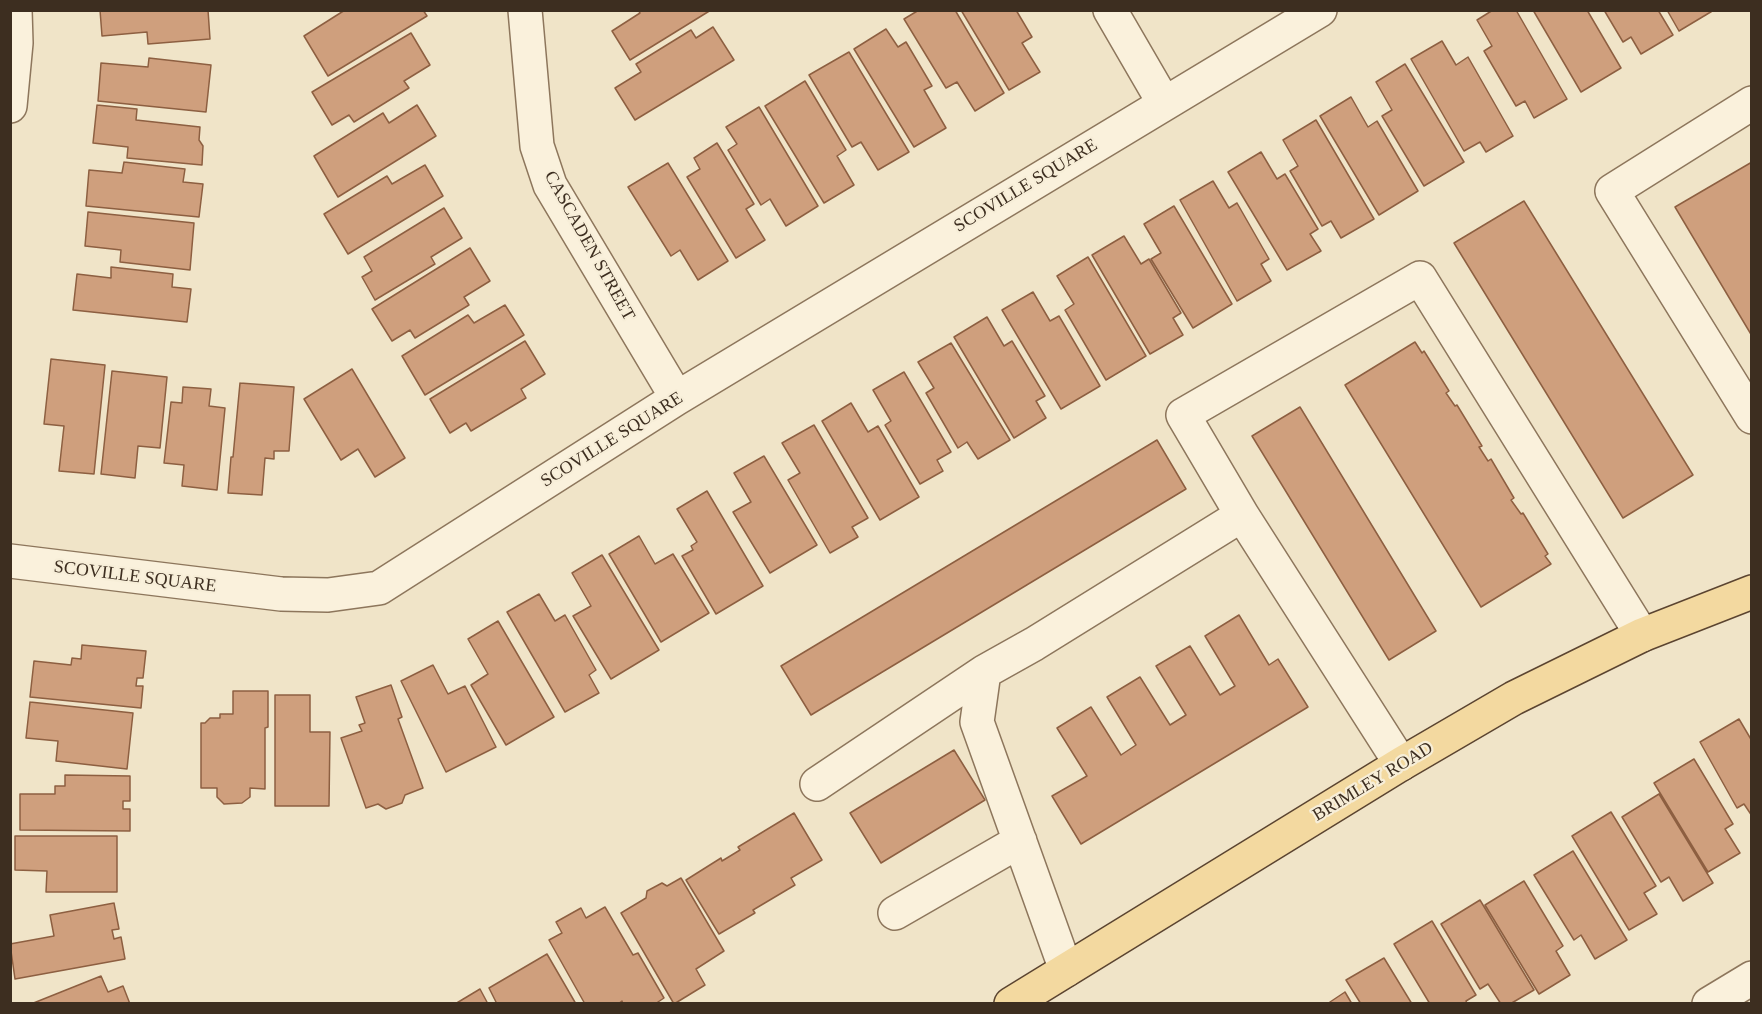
<!DOCTYPE html>
<style>
body{margin:0}
#map{position:relative;width:1762px;height:1014px;overflow:hidden;background:#f0e4c8;font-family:Georgia,serif}
canvas{display:block}
.frame{position:absolute;inset:0;border:12px solid #3d2e20;pointer-events:none}
</style>
<div id="map">
<canvas width="1762" height="1014"></canvas>
<div class="frame"></div>
</div>
<script>
const g = document.querySelector('canvas').getContext('2d');
g.lineJoin = 'round';
function fillPath(path, color) { g.fillStyle = color; g.fill(path, 'evenodd'); }
const shape = rows => new Path2D(rows.map(r => 'M' + r).join(''));
function stroke(path, color, width, dash) { g.strokeStyle = color; g.lineWidth = width; g.lineCap = dash ? 'butt' : 'round'; g.setLineDash(dash || []); g.stroke(path); }
function label(font, color, halo, rows, align = 'center') {
  g.font = font + ' Georgia,serif'; g.lineWidth = 4.5; g.setLineDash([]); g.textBaseline = 'middle'; g.strokeStyle = halo; g.fillStyle = color; for (const [text, x, y, turn = 0] of rows) {
    g.save(); g.translate(x, y); g.rotate((+turn || 0) * Math.PI / 180); g.textAlign = isNaN(turn) ? turn : align; if (halo) g.strokeText(text, 0, 0); g.fillText(text, 0, 0); g.restore();
  }
}
const building = shape([
 [100,10,208,10,210,39,148,44,147,32,102,36,100,10],
 [345,10,423,10,427,16,328,76,304,36,345,10],
 [638,10,711,10,630,60,612,31,640,13,638,10],
 [919,10,955,10,1004,93,975,111,957,82,946,88,904,19,919,10],
 [961,10,1016,10,1032,37,1022,43,1040,72,1009,90,961,10],
 [1493,10,1516,10,1567,99,1534,118,1525,101,1516,106,1484,51,1492,46,1477,20,1493,10],
 [1533,10,1587,10,1621,68,1581,92,1533,10],
 [1604,10,1658,10,1673,35,1641,54,1631,37,1623,42,1604,10],
 [1667,10,1714,10,1679,31,1667,10],
 [713,27,734,60,635,120,615,88,641,72,636,64,691,30,696,38,713,27],
 [886,29,898,47,906,42,932,86,924,90,946,128,914,147,854,49,886,29],
 [411,33,430,65,404,81,409,88,354,122,349,115,332,125,312,92,411,33],
 [1442,41,1456,65,1468,57,1513,136,1486,152,1480,142,1464,151,1411,59,1442,41],
 [849,52,909,152,878,170,861,142,852,147,809,75,849,52],
 [149,58,211,65,206,112,98,101,101,63,148,67,149,58],
 [1405,64,1464,162,1424,186,1382,116,1392,110,1376,82,1405,64],
 [805,81,846,150,837,156,854,185,824,203,765,106,805,81],
 [1351,97,1368,127,1377,121,1418,191,1379,215,1320,116,1351,97],
 [97,105,137,109,136,120,200,127,199,140,203,146,202,165,127,158,128,147,93,143,97,105],
 [417,105,436,136,338,197,314,156,383,113,389,123,417,105],
 [759,107,818,206,786,226,770,199,761,205,728,150,737,144,726,127,759,107],
 [1316,120,1374,219,1341,238,1331,221,1322,226,1290,171,1298,166,1283,140,1316,120],
 [717,143,754,204,746,209,765,240,736,258,687,177,700,169,694,158,717,143],
 [1261,152,1277,179,1285,174,1318,229,1310,234,1321,251,1287,270,1228,172,1261,152],
 [124,162,185,169,183,182,203,184,199,217,86,206,89,170,122,173,124,162],
 [1752,162,1752,336,1675,207,1752,162],
 [668,163,728,261,698,280,680,250,671,256,628,187,668,163],
 [425,165,443,196,348,254,324,214,387,176,392,184,425,165],
 [1213,181,1229,208,1237,203,1269,259,1261,264,1271,281,1237,301,1180,200,1213,181],
 [1524,201,1693,475,1623,518,1454,243,1524,201],
 [1174,206,1232,304,1193,328,1151,259,1161,253,1144,224,1174,206],
 [444,208,462,238,431,257,435,264,375,300,362,277,372,271,364,257,444,208],
 [88,212,194,223,190,270,120,262,121,250,85,246,88,212],
 [1124,236,1141,264,1149,259,1181,313,1173,318,1183,335,1150,354,1092,255,1124,236],
 [470,248,490,281,464,297,469,305,415,338,410,330,392,341,372,309,470,248],
 [1088,257,1146,356,1106,380,1065,310,1074,304,1057,276,1088,257],
 [111,267,173,274,172,287,191,289,187,322,73,310,77,274,111,278,111,267],
 [1033,292,1050,321,1059,316,1100,386,1061,409,1002,310,1033,292],
 [505,305,524,335,425,395,402,356,468,315,474,323,505,305],
 [987,317,1004,346,1012,341,1045,396,1036,401,1046,418,1014,438,954,337,987,317],
 [525,341,545,374,521,389,526,398,471,431,466,423,450,433,430,399,525,341],
 [1415,342,1422,353,1424,351,1449,391,1446,393,1455,406,1457,405,1482,446,1479,447,1488,461,1491,459,1514,498,1511,500,1521,514,1523,513,1548,554,1545,556,1551,564,1481,607,1345,385,1415,342],
 [951,343,1010,440,978,459,967,442,958,448,926,393,934,388,918,362,951,343],
 [51,359,105,365,94,474,59,471,64,426,44,424,51,359],
 [352,369,405,458,375,477,358,449,341,460,304,399,352,369],
 [112,371,167,377,160,448,138,446,135,478,101,474,112,371],
 [904,372,951,452,937,460,943,471,920,484,885,425,891,421,873,390,904,372],
 [240,383,294,387,289,451,274,451,274,459,265,458,262,495,228,493,231,457,233,457,240,383],
 [183,387,211,389,209,406,225,408,217,490,182,486,184,465,164,463,171,402,182,403,183,387],
 [851,403,868,432,878,426,919,497,880,520,822,421,851,403],
 [1300,407,1436,631,1389,660,1252,436,1300,407],
 [814,425,868,518,852,527,858,537,830,553,788,480,800,473,782,443,814,425],
 [1157,440,1186,489,811,715,781,666,1157,440],
 [764,456,817,545,770,573,733,512,751,502,734,473,764,456],
 [707,491,763,586,716,614,682,556,693,550,691,546,697,542,677,509,707,491],
 [639,536,655,564,673,554,709,613,661,642,609,554,639,536],
 [602,555,659,650,611,679,573,616,591,606,572,573,602,555],
 [539,594,555,621,565,615,596,670,589,675,599,693,565,712,507,612,539,594],
 [1239,615,1269,665,1278,659,1308,707,1081,844,1052,796,1087,776,1057,728,1091,707,1121,755,1136,745,1107,697,1140,677,1170,725,1186,715,1156,666,1190,646,1220,695,1235,686,1205,636,1239,615],
 [498,621,554,717,506,745,471,685,488,674,468,639,498,621],
 [82,645,146,651,143,678,137,678,136,686,143,686,141,708,30,697,34,661,71,665,72,658,81,659,82,645],
 [433,665,448,694,465,686,496,747,446,772,401,681,433,665],
 [391,685,402,717,398,719,423,788,405,795,402,803,386,809,378,804,366,808,341,738,362,731,359,725,365,723,356,697,391,685],
 [233,691,268,691,268,727,265,728,265,789,250,788,250,797,242,803,224,804,217,797,217,788,201,788,201,723,205,723,210,718,220,718,220,714,233,714,233,691],
 [275,695,310,695,310,732,330,732,329,806,275,806,275,695],
 [30,702,133,713,127,769,56,761,58,741,26,738,30,702],
 [1739,719,1752,741,1752,816,1744,804,1737,808,1700,742,1739,719],
 [954,750,985,800,881,863,850,813,954,750],
 [1694,759,1733,824,1725,829,1740,853,1708,872,1654,783,1694,759],
 [65,775,130,776,130,801,123,801,123,809,130,809,130,831,20,830,20,794,55,794,55,786,65,786,65,775],
 [1659,794,1713,883,1683,901,1669,877,1661,882,1622,817,1659,794],
 [1611,812,1656,886,1644,893,1657,914,1629,930,1572,836,1611,812],
 [794,813,822,860,791,878,795,885,753,910,755,913,719,934,686,880,721,858,722,861,740,850,738,847,794,813],
 [15,836,117,836,117,892,46,892,47,871,15,870,15,836],
 [1573,851,1627,940,1595,959,1581,935,1574,940,1534,875,1573,851],
 [681,878,724,951,696,969,705,985,674,1004,621,913,646,898,647,891,662,883,667,886,681,878],
 [1524,881,1563,946,1556,951,1570,975,1539,994,1485,905,1524,881],
 [1480,900,1534,990,1510,1004,1501,1004,1488,984,1480,989,1441,924,1480,900],
 [114,903,119,929,112,930,114,939,121,937,125,959,15,979,10,944,54,936,50,915,114,903],
 [605,907,633,955,638,953,664,998,655,1004,623,1004,622,1001,618,1004,585,1004,549,940,562,933,556,922,581,908,586,918,605,907],
 [1432,921,1476,995,1466,1001,1467,1004,1430,1004,1394,944,1432,921],
 [547,954,576,1004,497,1004,489,988,547,954],
 [1384,958,1412,1004,1361,1004,1346,980,1384,958],
 [101,976,108,992,123,986,130,1004,31,1004,101,976],
 [480,989,488,1004,455,1004,480,989],
 [1345,992,1352,1004,1327,1004,1345,992]
]);
fillPath(building, '#cf9f7d');
stroke(building, '#8d5f41', 1.5);
const minor = shape([
 [525,10,537,146,550,185,677,398],
 [1110,10,1164,103],
 [1752,103,1612,191,1752,417],
 [10,106,16,43,15,10],
 [1242,515,1183,415,1420,278,1642,635],
 [10,561,281,594,328,595,379,588,677,398,1320,10],
 [817,784,984,672],
 [895,913,1020,841],
 [1066,970,977,722,984,672,1034,644,1242,515,1401,764],
 [1709,1004,1752,978]
]);
const major = shape([
 [1011,1004,1401,764,1514,698,1642,635,1752,592]
]);
stroke(minor, '#8d765c', 36);
stroke(major, '#5b4430', 36);
stroke(minor, '#faf1dc', 33);
stroke(major, '#f3d9a0', 33);
label('18px', '#3d2e20', '#f7eed8', [
 ["SCOVILLE SQUARE",1026,186,-31],
 ["CASCADEN STREET",589,246,61],
 ["SCOVILLE SQUARE",612,440,-32],
 ["SCOVILLE SQUARE",135,577,7],
 ["BRIMLEY ROAD",1373,782,-31]
]);
</script>
